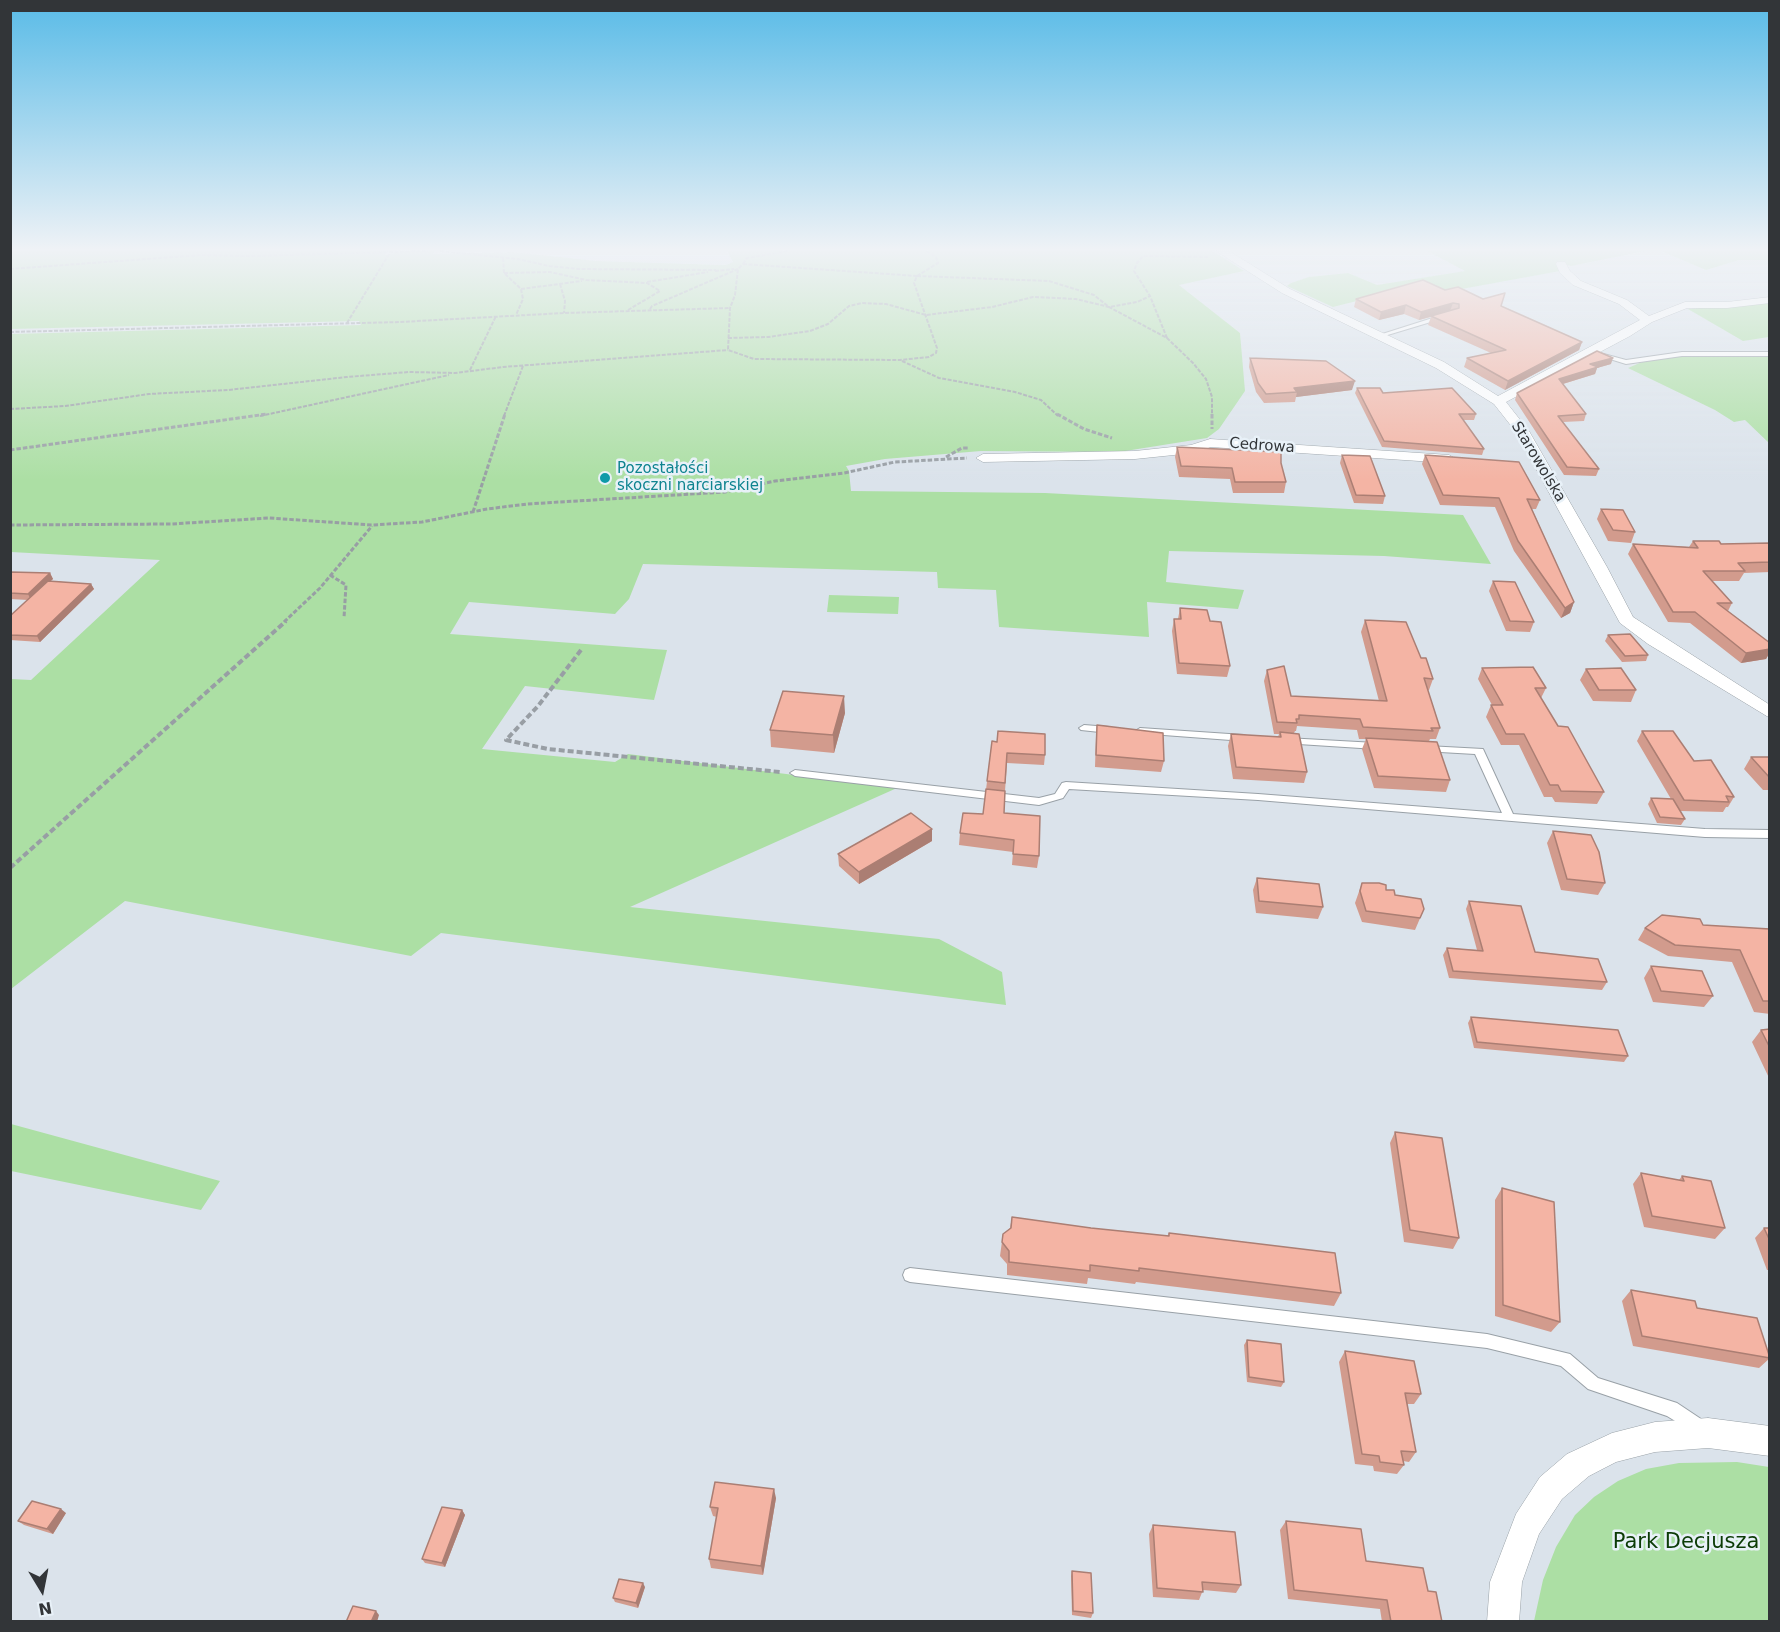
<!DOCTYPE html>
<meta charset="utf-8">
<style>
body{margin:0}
#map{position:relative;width:1780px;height:1632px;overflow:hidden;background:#dbe3eb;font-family:"DejaVu Sans",sans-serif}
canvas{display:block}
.frame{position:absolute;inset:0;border:12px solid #323538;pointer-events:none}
.north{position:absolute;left:12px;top:1560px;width:60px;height:60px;-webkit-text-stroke:4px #e8f1f8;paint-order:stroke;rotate:170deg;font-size:16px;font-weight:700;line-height:24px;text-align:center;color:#323538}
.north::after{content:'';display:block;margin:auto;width:21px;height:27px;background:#323538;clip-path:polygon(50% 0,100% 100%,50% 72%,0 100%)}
</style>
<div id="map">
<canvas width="1780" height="1632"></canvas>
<div class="frame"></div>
<div class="north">N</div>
</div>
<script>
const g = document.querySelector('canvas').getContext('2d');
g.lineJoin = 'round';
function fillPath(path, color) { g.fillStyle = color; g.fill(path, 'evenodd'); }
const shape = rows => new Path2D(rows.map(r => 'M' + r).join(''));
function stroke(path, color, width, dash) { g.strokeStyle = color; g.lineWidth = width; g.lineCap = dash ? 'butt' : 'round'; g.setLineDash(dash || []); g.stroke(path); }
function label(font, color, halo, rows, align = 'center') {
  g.font = font + ' "DejaVu Sans",sans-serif'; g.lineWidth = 5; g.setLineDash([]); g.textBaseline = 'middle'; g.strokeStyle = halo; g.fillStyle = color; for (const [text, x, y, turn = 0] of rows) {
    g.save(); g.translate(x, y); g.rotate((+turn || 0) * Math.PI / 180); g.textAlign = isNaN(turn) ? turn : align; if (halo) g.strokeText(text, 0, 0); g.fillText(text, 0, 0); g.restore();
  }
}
fillPath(shape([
 [11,251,386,251,385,255,407,251,435,251,433,254,513,252,596,261,726,265,733,262,727,251,1213,251,1244,271,1179,285,1240,333,1245,391,1219,429,1207,438,1119,452,981,451,885,459,846,466,849,471,851,491,1045,493,1463,515,1491,564,1384,556,1169,551,1166,582,1244,590,1238,609,1147,602,1149,637,999,627,996,590,938,588,937,572,643,564,629,599,615,614,469,602,450,634,667,650,654,700,525,686,482,749,615,762,628,754,897,788,630,907,939,939,1002,972,1006,1005,441,933,411,956,125,901,11,989,11,679,31,680,160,560,11,552,11,334,361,325,359,321,11,329],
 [1427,251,1645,251,1571,266,1563,264,1560,271,1407,299,1392,292,1333,307,1287,286,1291,283,1309,277,1348,273,1377,285,1465,271],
 [1661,251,1769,251,1769,260,1739,260,1706,270],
 [1769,302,1769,337,1743,341,1688,309],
 [1769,351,1769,443,1745,420,1734,422,1715,410,1628,368,1649,359,1680,353],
 [829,595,899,597,898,614,827,612],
 [10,1124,11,1124,220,1181,201,1210,11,1171],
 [1737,1462,1769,1467,1769,1621,1534,1621,1543,1580,1556,1547,1575,1515,1594,1497,1618,1481,1646,1469,1679,1463]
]), '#acdfa4');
const lane = shape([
 [1442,315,1444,316,1444,318,1381,337,1376,336,1442,315],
 [1682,352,1770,352,1770,356,1682,356,1626,364,1597,355,1600,353,1626,360,1682,352],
 [1084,725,1109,727,1114,730,1109,733,1081,730,1079,728,1084,725],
 [1140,728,1244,735,1249,738,1244,741,1137,733,1135,731,1140,728],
 [1286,738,1376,743,1381,746,1376,749,1283,743,1281,741,1286,738],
 [1427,746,1483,749,1513,814,1705,829,1770,830,1770,838,1705,837,1258,800,1069,789,1063,798,1039,805,795,776,790,773,795,770,1039,798,1055,794,1062,783,1066,782,1258,794,1502,813,1475,754,1423,751,1422,749,1427,746],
 [910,1268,1487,1334,1570,1354,1598,1378,1677,1403,1704,1421,1706,1427,1704,1433,1698,1435,1667,1416,1588,1389,1561,1366,1487,1348,910,1282,905,1280,903,1275,905,1270,910,1268]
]);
const street = shape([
 [1216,251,1229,251,1290,289,1444,362,1498,396,1640,320,1619,304,1573,285,1560,273,1556,264,1557,262,1565,262,1570,271,1581,281,1627,300,1649,316,1685,302,1727,302,1770,297,1770,303,1727,308,1687,308,1652,322,1630,336,1506,402,1529,431,1607,567,1633,617,1770,705,1770,718,1648,644,1620,623,1516,432,1494,404,1436,368,1282,293,1216,251],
 [1210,439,1449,455,1456,459,1449,463,1211,447,1193,453,1135,459,983,462,976,458,983,454,1135,451,1191,445,1210,439],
 [1708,1418,1770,1426,1770,1456,1708,1448,1655,1452,1616,1462,1589,1476,1562,1499,1539,1534,1522,1582,1519,1622,1487,1622,1490,1582,1516,1514,1540,1477,1567,1454,1612,1433,1655,1422,1708,1418]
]);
stroke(lane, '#99a1a7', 2);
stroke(street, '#99a1a7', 1);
stroke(shape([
 [440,251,518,259,549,266,579,269,716,270],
 [503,258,504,273,521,289,523,299,516,315],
 [743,264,917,276,914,283,937,348,936,353,929,357,900,360,754,359,728,350,730,308,735,295,738,269,743,264],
 [743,264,747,258,788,251],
 [10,269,201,255,250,256,428,251],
 [715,271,734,269],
 [504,273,550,272,586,280,647,283,660,291,628,310],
 [917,276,1049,281,1094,295,1109,307,1167,338,1193,363,1206,379,1212,397,1212,416],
 [917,276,938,263,936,257,926,251],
 [647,282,708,272],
 [560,284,565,301,564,313],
 [521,289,582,281],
 [650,309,652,306,738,269],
 [347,323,389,254],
 [10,332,400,322,564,313,730,308],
 [728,338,768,337,810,331,828,324,849,306,862,303,886,304,926,315,992,307,1033,297,1076,299,1109,307,1137,302,1150,296],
 [1167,338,1150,296,1134,271,1137,263,1143,256,1208,257],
 [902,361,939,378,1015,392,1041,400,1058,416],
 [470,370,496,316],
 [10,409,65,406,149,394,228,390,347,377,409,372,455,373,503,367,728,350],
 [260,416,449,375],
 [504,416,523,366]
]), '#989ea4', 2, [4, 1.5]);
stroke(shape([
 [1057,414,1084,429,1112,438],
 [1212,414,1212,429],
 [10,450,267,414],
 [946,457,962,448,969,448],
 [473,512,505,414],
 [10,525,171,524,269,518,372,525,422,522,487,509,527,504,725,492,775,481,844,473,895,462,967,458],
 [330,575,346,585,344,618],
 [284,622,320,588,372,526]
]), '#989ea4', 3, [4.5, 2]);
stroke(shape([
 [581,650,538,706,506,740,548,749,780,772],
 [10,868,286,621]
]), '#989ea4', 4, [6, 3]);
fillPath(lane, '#fff');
fillPath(street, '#fff');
fillPath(shape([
 [1445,290,1501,306,1582,342,1579,350,1505,390,1464,367,1467,358,1491,353,1428,325,1431,317,1419,320,1404,314,1379,320,1354,307,1356,299],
 [1597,351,1611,364,1597,368,1595,374,1563,384,1586,414,1584,421,1563,422,1599,469,1596,476,1564,475,1515,400,1517,393],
 [1250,358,1352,390,1296,397,1295,402,1264,403,1256,392,1249,367],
 [1357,388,1476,414,1474,420,1463,420,1484,449,1482,455,1382,447,1355,393],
 [1177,447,1281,463,1286,482,1284,493,1233,493,1230,479,1179,477,1175,457],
 [1342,455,1385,496,1383,504,1354,503,1340,463],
 [1425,455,1540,500,1536,509,1532,509,1574,602,1570,613,1561,618,1514,551,1495,507,1440,505,1422,464],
 [1601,509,1635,532,1631,543,1608,541,1597,519],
 [1693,541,1721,544,1770,543,1770,572,1744,573,1739,581,1712,581,1732,603,1728,611,1770,643,1770,652,1766,659,1741,663,1690,623,1668,622,1628,554,1633,544,1689,547],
 [10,572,50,573,53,579,50,581,91,584,94,589,40,642,10,640,10,616,28,600,10,599],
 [1493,581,1534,622,1530,632,1506,631,1489,591],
 [1180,608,1210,621,1230,666,1227,677,1177,674,1172,631,1174,619,1178,619],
 [1365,620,1421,658,1433,679,1429,690,1428,690,1440,728,1436,739,1430,739,1429,741,1450,780,1446,792,1374,788,1362,749,1366,739,1359,739,1357,730,1297,726,1296,731,1295,731,1294,733,1307,772,1304,783,1233,779,1228,746,1231,734,1278,737,1279,734,1274,734,1264,681,1267,670,1291,696,1379,701,1361,632],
 [1608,635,1648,655,1646,661,1622,662,1605,641],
 [1482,668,1546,688,1541,698,1558,726,1604,792,1597,804,1555,802,1552,797,1544,797,1519,745,1501,745,1486,717,1491,705,1492,705,1478,679],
 [1586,669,1636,690,1631,702,1593,701,1580,680],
 [845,713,834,753,771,747,770,730],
 [1097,725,1164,761,1161,772,1095,767,1096,736],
 [1642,731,1694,761,1734,797,1728,807,1726,807,1723,812,1680,811,1685,819,1681,825,1657,823,1648,804,1651,798,1671,799,1637,741],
 [992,741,1045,755,1044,765,1007,763,1005,791,1004,813,1039,856,1037,868,1012,865,1013,852,959,845,960,833,983,814],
 [1751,757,1770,757,1770,790,1763,790,1744,769],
 [1553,831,1605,883,1598,895,1561,890,1547,843],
 [932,841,859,884,839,866,838,854],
 [1257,878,1323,907,1318,919,1256,913,1253,890],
 [1362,883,1386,890,1395,895,1424,909,1415,930,1362,922,1355,903],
 [1469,901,1535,952,1607,982,1602,990,1449,978,1443,955,1447,948,1477,950,1466,909],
 [1703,925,1770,929,1770,1014,1754,1012,1732,962,1668,956,1638,940,1645,928],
 [1651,966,1713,996,1704,1007,1653,1002,1644,978],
 [1471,1017,1628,1056,1624,1062,1474,1048,1468,1023],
 [1770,1029,1770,1080,1752,1042,1761,1030],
 [1395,1132,1459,1238,1453,1249,1404,1242,1390,1143],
 [1641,1173,1679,1180,1682,1176,1725,1228,1715,1239,1644,1227,1633,1184],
 [1502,1188,1560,1322,1551,1332,1495,1316,1495,1200],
 [1012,1217,1091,1228,1168,1236,1169,1233,1341,1293,1334,1306,1136,1282,1135,1284,1088,1278,1087,1284,1007,1275,1007,1264,1000,1256,1003,1234,1010,1228],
 [1764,1228,1770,1228,1770,1270,1767,1270,1755,1238],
 [1631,1290,1697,1308,1770,1358,1759,1368,1633,1346,1622,1301],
 [1247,1340,1284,1382,1281,1387,1247,1382,1244,1345],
 [1345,1351,1421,1394,1414,1404,1407,1404,1416,1452,1409,1462,1403,1461,1404,1465,1397,1474,1374,1471,1373,1466,1355,1464,1339,1362],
 [776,1498,763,1575,711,1568,709,1559,717,1517,713,1516,710,1507],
 [462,1510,465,1515,445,1567,425,1563,422,1559],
 [66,1513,53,1534,24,1525,18,1521],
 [1286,1521,1428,1591,1442,1622,1382,1622,1380,1609,1288,1599,1280,1530],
 [1153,1525,1241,1585,1236,1593,1203,1590,1199,1600,1153,1597,1149,1534],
 [1072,1571,1093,1613,1091,1618,1072,1615,1071,1576],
 [645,1587,638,1608,615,1602,613,1598]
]), '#d29b8d');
fillPath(shape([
 [1453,303,1450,311,1419,320,1421,312],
 [1406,305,1404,314,1379,320,1381,312],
 [1582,342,1579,350,1505,390,1508,381],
 [1613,358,1611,364,1597,368,1595,374,1556,386,1559,379,1590,364],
 [1355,381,1352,390,1296,397,1297,392,1294,388],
 [50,573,53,579,31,600,28,594],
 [91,584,94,589,40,642,37,636],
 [1574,602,1570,613,1561,618,1565,608],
 [1770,646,1770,652,1766,659,1741,663,1746,653],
 [844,696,845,713,834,753,833,735],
 [932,829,932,841,859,884,859,872],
 [774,1489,776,1498,763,1575,761,1566],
 [61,1509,66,1513,53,1534,47,1529],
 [462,1510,465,1515,445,1567,442,1563],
 [643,1583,645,1587,638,1608,636,1603],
 [376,1611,379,1615,377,1622,371,1622]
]), '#ab7e73');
const building = shape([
 [1423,280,1445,290,1458,287,1483,299,1505,293,1501,306,1582,342,1508,381,1467,358,1506,350,1431,316,1459,308,1459,304,1453,303,1421,312,1406,305,1381,312,1356,299,1423,280],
 [1597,351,1613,358,1590,364,1598,367,1559,379,1586,414,1558,416,1599,469,1567,467,1517,393,1597,351],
 [1250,358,1326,361,1355,381,1294,388,1297,392,1266,394,1258,383,1250,358],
 [1357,388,1380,388,1383,393,1452,388,1476,414,1459,414,1484,449,1384,441,1357,388],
 [1177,447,1281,452,1281,463,1286,482,1235,482,1232,468,1181,466,1177,447],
 [1342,455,1370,456,1385,496,1356,495,1342,455],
 [1425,455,1519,462,1540,500,1527,499,1574,602,1565,608,1518,541,1499,498,1443,495,1425,455],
 [1601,509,1623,510,1635,532,1613,530,1601,509],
 [1693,541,1719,541,1721,544,1770,543,1770,562,1738,563,1745,571,1703,571,1732,603,1717,603,1770,643,1770,646,1769,646,1770,649,1746,653,1695,612,1673,612,1633,544,1698,548,1693,541],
 [10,572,50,573,28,594,10,593,10,572],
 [48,581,91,584,37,636,10,635,10,616,48,581],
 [1493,581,1515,582,1534,622,1510,621,1493,581],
 [1180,608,1207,610,1210,621,1221,622,1230,666,1179,663,1174,619,1181,619,1180,608],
 [1365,620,1406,622,1421,658,1426,658,1433,679,1424,678,1440,728,1431,728,1433,731,1363,727,1360,719,1299,715,1299,719,1296,719,1297,723,1277,722,1267,670,1284,666,1291,696,1387,701,1365,620],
 [1630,634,1648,655,1625,656,1608,635,1630,634],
 [1533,667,1546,688,1535,688,1558,726,1568,727,1604,792,1561,791,1558,785,1550,785,1524,734,1506,734,1491,705,1503,705,1482,668,1533,667],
 [1621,668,1636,690,1599,690,1586,669,1621,668],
 [783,691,844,696,833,735,770,730,783,691],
 [1097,725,1163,733,1164,761,1096,755,1097,725],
 [998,731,1045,734,1045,755,1007,753,1005,783,987,781,992,741,997,742,998,731],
 [1642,731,1673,731,1694,761,1711,760,1734,797,1726,796,1729,802,1684,800,1642,731],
 [1280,732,1299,734,1307,772,1236,767,1231,734,1281,737,1280,732],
 [1366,738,1437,742,1450,780,1378,776,1366,738],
 [1751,757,1770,757,1770,778,1751,757],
 [986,789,1005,791,1004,813,1040,816,1039,856,1013,854,1014,840,960,833,963,813,983,814,986,789],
 [1651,798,1673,799,1685,819,1660,817,1651,798],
 [911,813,932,829,859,872,838,854,911,813],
 [1553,831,1591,835,1599,852,1605,883,1567,879,1553,831],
 [1257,878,1319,884,1323,907,1259,901,1257,878],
 [1362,883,1379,883,1386,885,1386,890,1394,890,1395,895,1421,899,1424,909,1420,918,1366,911,1360,891,1362,883],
 [1469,901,1521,906,1535,952,1598,959,1607,982,1453,971,1447,948,1483,951,1469,901],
 [1662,915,1700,919,1703,925,1770,929,1770,1001,1763,1001,1740,950,1675,945,1645,928,1662,915],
 [1651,966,1702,971,1713,996,1661,991,1651,966],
 [1471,1017,1618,1030,1628,1056,1477,1042,1471,1017],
 [1770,1029,1770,1048,1761,1030,1770,1029],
 [1395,1132,1442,1138,1459,1238,1410,1230,1395,1132],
 [1641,1173,1684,1181,1682,1176,1711,1181,1725,1228,1652,1216,1641,1173],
 [1502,1188,1554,1202,1560,1322,1503,1305,1502,1188],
 [1012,1217,1091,1228,1169,1236,1169,1233,1335,1253,1341,1293,1139,1268,1139,1271,1090,1265,1090,1271,1009,1262,1009,1251,1002,1242,1003,1234,1011,1228,1012,1217],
 [1764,1228,1770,1228,1770,1241,1764,1228],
 [1631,1290,1695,1301,1697,1308,1757,1318,1770,1358,1642,1336,1631,1290],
 [1247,1340,1281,1344,1284,1382,1249,1377,1247,1340],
 [1345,1351,1414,1361,1421,1394,1405,1393,1416,1452,1401,1451,1404,1465,1380,1462,1379,1456,1362,1454,1345,1351],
 [715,1482,774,1489,761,1566,709,1559,718,1508,710,1507,715,1482],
 [32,1501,61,1509,47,1529,18,1521,32,1501],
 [442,1507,462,1510,442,1563,422,1559,442,1507],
 [1286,1521,1361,1529,1366,1561,1423,1568,1428,1591,1436,1592,1442,1622,1391,1622,1387,1600,1294,1590,1286,1521],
 [1153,1525,1235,1532,1241,1585,1202,1582,1203,1592,1157,1588,1153,1525],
 [1072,1571,1091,1573,1093,1613,1073,1611,1072,1571],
 [619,1579,643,1583,636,1603,613,1598,619,1579],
 [353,1606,376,1611,371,1622,346,1622,353,1606]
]);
fillPath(building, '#f4b4a4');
stroke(building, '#ab7e73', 1.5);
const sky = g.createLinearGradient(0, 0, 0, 480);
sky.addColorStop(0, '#59bbe7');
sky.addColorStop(0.52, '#eff2f6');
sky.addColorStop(1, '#eff2f600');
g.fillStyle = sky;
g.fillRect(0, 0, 1780, 480);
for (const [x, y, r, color] of [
 [605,478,6,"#0f9aa8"]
]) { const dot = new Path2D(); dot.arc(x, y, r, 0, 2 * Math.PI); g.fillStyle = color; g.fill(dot); stroke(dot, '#e8f1f8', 2); }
label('15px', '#323538', '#e8f1f8', [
 ["Cedrowa",1262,446,4],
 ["Starowolska",1538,462,59]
]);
label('15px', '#0d838f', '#e8f1f8', [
 ["Pozostałości",617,469],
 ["skoczni narciarskiej",617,486]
], 'left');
label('21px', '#0c3c06', '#e8f1f8', [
 ["Park Decjusza",1686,1543]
]);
</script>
